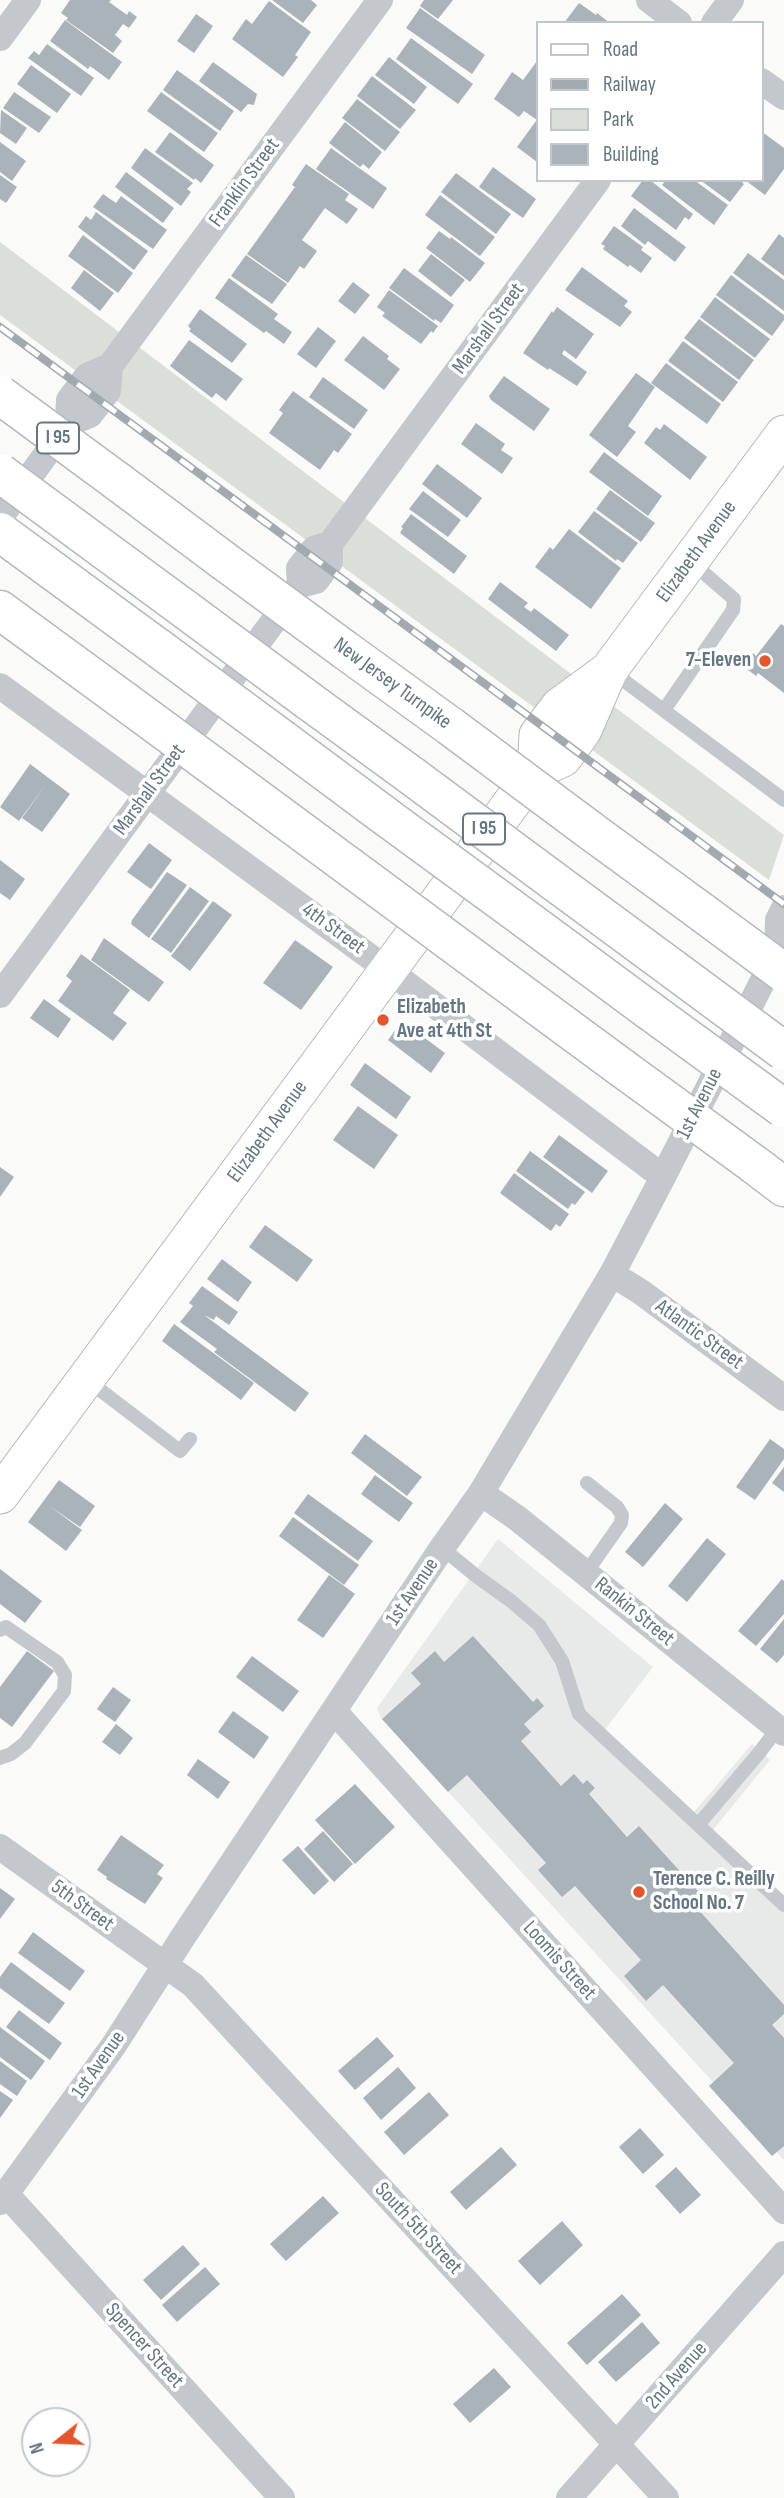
<!DOCTYPE html>
<style>
body{margin:0}
#map{position:relative;width:784px;height:2498px;overflow:hidden;background:#fafaf8;font-family:"Sofia Sans Condensed",sans-serif}
canvas{display:block}
.legend{position:absolute;left:536px;top:21px;width:228px;height:161px;box-sizing:border-box;background:#fff;border:2px solid #c1c8cd;margin:0;padding:9px 12px;list-style:none;font-size:21px;color:#657683}
.legend li{display:flex;align-items:center;gap:14px;height:35px}
.legend b{width:35px;border:2px solid #c1c8cd}
.north{position:absolute;left:21px;top:2407px;width:70px;height:70px;box-sizing:border-box;background:#fff;border:2px solid #c1c8cd;border-radius:50%;rotate:252deg;font-size:19px;font-weight:700;line-height:28px;text-align:center;color:#657683}
.north::after{content:'';display:block;margin:auto;width:24px;height:32px;background:#e4572e;clip-path:polygon(50% 0,100% 100%,50% 72%,0 100%)}
</style>
<div id="map">
<canvas width="784" height="2498"></canvas>
<ul class="legend">
<li><b style="height:9px;background:#fff"></b>Road</li>
<li><b style="height:9px;background:#a2aab0"></b>Railway</li>
<li><b style="height:19px;background:#dadfd7"></b>Park</li>
<li><b style="height:19px;background:#aab3b9"></b>Building</li>
</ul>
<div class="north">N</div>
</div>
<script>
const g = document.querySelector('canvas').getContext('2d');
g.lineJoin = 'round';
function fillPath(path, color) { g.fillStyle = color; g.fill(path, 'evenodd'); }
const shape = rows => new Path2D(rows.map(r => 'M' + r).join(''));
function stroke(path, color, width, dash) { g.strokeStyle = color; g.lineWidth = width; g.lineCap = dash ? 'butt' : 'round'; g.setLineDash(dash || []); g.stroke(path); }
function label(font, color, halo, rows, align = 'center') {
  g.font = font + ' "Sofia Sans Condensed",sans-serif'; g.lineWidth = 7; g.setLineDash([]); g.textBaseline = 'middle'; g.strokeStyle = halo; g.fillStyle = color; for (const [text, x, y, turn = 0] of rows) {
    g.save(); g.translate(x, y); g.rotate((+turn || 0) * Math.PI / 180); g.textAlign = isNaN(turn) ? turn : align; if (halo) g.strokeText(text, 0, 0); g.fillText(text, 0, 0); g.restore();
  }
}
fillPath(shape([
 [498,1539,653,1667,603,1732,694,1812,752,1744,770,1760,713,1830,784,1898,784,2160,381,1718,377,1708]
]), '#e8e9e9');
fillPath(shape([
 [0,242,784,835,769,880,0,315]
]), '#dadfd7');
fillPath(shape([
 [70,0,111,0,109,2,127,15,129,11,137,17,129,28,123,24,115,35,122,41,113,53,66,20,68,18,61,13],
 [272,0,311,0,317,5,303,23],
 [424,0,453,0,438,19,420,6],
 [269,1,311,32,295,55,298,57,283,77,232,39,246,19,252,24],
 [579,3,596,15,597,13,610,23,564,23],
 [420,8,485,55,472,74,406,28],
 [196,14,213,26,194,53,177,41],
 [65,20,122,62,109,80,90,66,88,69,50,41],
 [411,38,473,84,458,104,396,59],
 [47,44,94,78,81,96,28,58,34,51,39,55],
 [389,57,427,87,414,104,375,75],
 [537,61,537,120,524,111,519,117,494,99,512,72,523,80],
 [213,62,257,94,254,105,248,104,241,112,199,81],
 [31,65,71,94,57,113,17,84],
 [177,70,234,111,220,131,163,90],
 [372,76,416,110,400,129,357,96],
 [14,92,51,117,39,133,3,108],
 [161,92,218,133,204,152,147,111],
 [357,99,400,132,385,151,342,118],
 [1,110,27,128,16,144,0,133],
 [536,121,537,122,537,162,517,147],
 [345,122,382,152,369,169,363,164,360,167,329,143],
 [761,131,784,148,784,169,765,195,745,180,761,180],
 [170,132,214,165,201,183,195,178,194,180,155,152],
 [0,142,26,161,12,181,0,172],
 [145,148,193,183,187,189,191,192,181,206,131,168],
 [331,148,387,188,373,209,316,169],
 [306,164,349,194,345,200,358,209,347,224,325,208,302,240,317,251,304,269,300,266,288,283,247,254,295,187,292,185],
 [493,167,536,199,523,218,479,187],
 [126,172,174,208,163,223,115,187],
 [456,173,511,214,496,234,441,192],
 [0,175,17,187,6,203,0,199],
 [643,180,650,180,693,214,689,220,685,217,676,230,631,196],
 [666,180,694,180,728,205,714,225,662,185],
 [700,180,739,180,744,184,730,202],
 [103,194,116,203,121,196,167,230,153,249,93,207],
 [440,195,495,237,480,256,425,215],
 [634,208,686,247,675,262,648,241,645,245,621,226],
 [96,212,148,251,134,270,78,227,86,216,91,220],
 [614,226,643,247,641,250,652,258,641,273,630,265,628,267,603,249,605,246,601,244],
 [439,231,450,239,451,237,485,263,470,282,426,248],
 [779,234,784,238,784,276,761,259],
 [83,235,133,273,118,293,68,256],
 [748,253,784,280,784,311,733,273],
 [431,254,465,280,451,297,418,271],
 [246,255,287,284,272,304,231,276],
 [582,267,628,301,624,306,632,312,620,327,565,290],
 [404,268,454,305,441,323,435,319,434,321,389,288],
 [84,270,114,293,100,311,71,288],
 [731,275,784,315,784,320,772,336,716,295],
 [229,278,278,314,274,319,292,332,284,344,266,331,264,333,215,298],
 [353,282,370,295,355,314,338,301],
 [389,290,438,326,433,333,431,331,421,344,382,316,385,313,377,307],
 [715,297,770,339,755,358,700,317],
 [557,307,594,334,576,359,564,350,562,354,587,372,577,386,549,368,548,370,523,353,552,311,553,313],
 [200,309,247,344,232,363,189,331,191,329,188,326],
 [699,319,754,360,739,380,684,338],
 [318,327,336,341,316,368,297,354],
 [363,336,389,356,387,359,400,369,384,390,344,360],
 [189,340,243,379,226,401,216,393,212,398,170,366],
 [683,341,738,382,723,402,668,361],
 [666,363,721,404,707,424,651,383],
 [636,373,655,387,628,426,636,432,617,457,589,435],
 [504,376,550,409,534,431,491,400,489,396],
 [323,377,368,410,354,429,309,397],
 [293,391,352,434,338,453,334,450,320,470,269,433,283,413,279,410],
 [476,423,505,444,501,450,513,458,502,474,461,444],
 [664,424,707,457,690,480,644,443,656,427,660,430],
 [604,452,662,496,648,516,589,472],
 [437,464,482,498,467,518,422,484],
 [610,490,655,523,641,542,596,509],
 [423,491,461,520,448,537,409,509],
 [594,511,638,543,623,563,617,559,616,561,578,532],
 [411,514,467,556,454,574,400,533,403,528,401,527],
 [569,529,621,568,591,609,535,567,550,547,553,550],
 [500,582,528,603,524,607,531,612,534,608,569,635,556,651,488,599],
 [781,624,784,626,784,693,758,673,756,676,743,666,753,653,756,656],
 [30,764,70,794,42,832,22,818,47,783,19,821,0,807],
 [149,843,172,860,151,889,127,872],
 [0,860,25,879,10,900,0,893],
 [167,872,187,885,149,938,131,924,132,920],
 [190,887,209,901,171,953,151,939],
 [213,901,232,915,190,971,171,956],
 [104,938,164,982,149,1002,91,960],
 [295,940,333,967,301,1010,263,983],
 [81,954,130,990,113,1013,127,1023,113,1041,58,1001,72,981,66,976],
 [44,999,71,1019,58,1038,30,1018],
 [402,1021,445,1053,431,1073,388,1040],
 [365,1063,411,1097,396,1119,350,1085],
 [358,1106,398,1135,374,1169,333,1140],
 [559,1135,608,1171,592,1193,543,1157],
 [530,1151,585,1192,575,1205,572,1203,568,1209,516,1171],
 [0,1167,14,1177,0,1197],
 [514,1173,569,1214,560,1227,556,1224,551,1231,500,1193],
 [265,1225,313,1260,297,1282,249,1247],
 [222,1259,252,1282,238,1302,207,1279],
 [202,1286,238,1312,229,1325,216,1316,214,1320,204,1315,309,1393,295,1412,214,1352,217,1349,180,1322,193,1306,189,1303],
 [174,1324,254,1383,241,1400,162,1341],
 [365,1434,422,1477,407,1496,351,1453],
 [770,1439,784,1449,784,1459,755,1500,736,1487],
 [784,1467,784,1492,772,1483],
 [375,1475,413,1503,399,1522,361,1494],
 [59,1480,95,1506,80,1527,48,1505,82,1530,66,1551,28,1522],
 [308,1494,373,1541,358,1561,294,1513],
 [665,1503,683,1519,643,1567,625,1552],
 [293,1517,359,1565,344,1585,279,1536],
 [707,1538,726,1554,687,1602,668,1586],
 [0,1569,42,1601,25,1623,0,1604],
 [329,1575,355,1594,323,1638,297,1620],
 [782,1579,784,1581,784,1614,756,1646,738,1631],
 [784,1619,784,1655,777,1663,760,1649],
 [473,1636,533,1702,537,1698,544,1706,524,1724,531,1732,521,1741,561,1786,574,1774,583,1784,587,1780,595,1788,589,1794,627,1837,639,1826,705,1899,696,1907,784,2005,784,2014,772,2025,784,2038,784,2146,772,2156,709,2086,734,2063,663,1985,646,2001,624,1976,641,1960,575,1886,562,1897,538,1870,546,1863,467,1775,448,1792,382,1719,421,1684,411,1673,435,1651,444,1662],
 [27,1651,54,1671,12,1727,0,1718,0,1687],
 [252,1656,299,1691,283,1712,236,1677],
 [113,1687,131,1700,115,1722,97,1709],
 [233,1711,269,1737,254,1759,218,1732],
 [116,1724,133,1738,120,1755,102,1742],
 [198,1759,230,1782,218,1799,187,1775],
 [355,1784,395,1827,355,1864,315,1820],
 [323,1831,353,1864,334,1882,304,1849],
 [121,1835,164,1865,157,1874,163,1878,145,1904,106,1879,107,1877,97,1870],
 [298,1846,329,1881,314,1895,282,1860],
 [0,1888,15,1899,0,1919],
 [33,1932,85,1971,70,1991,18,1953],
 [11,1962,65,2003,49,2024,0,1988,0,1977],
 [19,2010,62,2043,50,2060,6,2027],
 [0,2027,45,2061,31,2080,0,2057],
 [377,2037,394,2056,355,2090,338,2071],
 [0,2061,27,2081,17,2096,0,2084],
 [398,2067,416,2088,381,2120,363,2098],
 [0,2091,13,2100,0,2118],
 [429,2092,449,2115,404,2155,384,2132],
 [640,2128,664,2155,643,2174,619,2147],
 [501,2147,517,2165,466,2210,450,2192],
 [676,2167,701,2195,680,2214,655,2186],
 [323,2196,339,2213,286,2261,270,2244],
 [562,2221,583,2245,540,2285,518,2261],
 [183,2245,200,2264,161,2300,143,2280],
 [205,2267,220,2284,177,2322,162,2305],
 [622,2294,641,2315,587,2365,567,2343],
 [642,2322,660,2343,616,2382,598,2362],
 [494,2368,511,2387,470,2423,453,2404]
]), '#aab3b9');
const secondary = shape([
 [536,770,538,735,559,707,608,671],
 [0,1495,536,770,563,758,583,730,609,670,784,434]
]);
const highway = shape([
 [117,481,224,561],
 [0,532,161,650],
 [80,532,186,610],
 [0,610,123,700],
 [345,650,450,726],
 [309,701,412,776],
 [283,740,385,816],
 [244,789,347,865],
 [591,831,703,913],
 [555,882,673,969],
 [527,920,650,1011],
 [489,970,622,1068],
 [755,1165,784,1187]
]);
stroke(secondary, '#b3babf', 39);
stroke(highway, '#b4b9bd', 41);
stroke(shape([
 [611,671,784,800],
 [664,710,733,610,734,599,690,561],
 [87,1380,180,1451,190,1439],
 [442,1548,475,1575,511,1601,539,1625,562,1661,579,1714,784,1905],
 [586,1573,621,1523,622,1515,617,1507,587,1483],
 [0,1630,6,1627,57,1662,65,1675,64,1691,25,1743,11,1754,0,1758],
 [698,1825,759,1753,778,1728]
]), '#c3c8cc', 14);
stroke(shape([
 [649,0,679,23],
 [714,23,731,0],
 [0,38,28,0],
 [761,81,784,97],
 [68,424,69,400,87,376,110,366],
 [0,518,68,424,90,415,108,391,110,366,380,0],
 [300,585,316,581,330,562,330,544],
 [0,686,388,970,663,1177],
 [0,995,300,585,299,568,314,549,330,544,598,180],
 [612,1274,641,1292,784,1398],
 [481,1493,517,1518,784,1733],
 [334,1711,784,2211],
 [0,1847,193,1985,666,2498],
 [7,2195,282,2498],
 [0,2202,114,2045,183,1937,442,1548,481,1493,612,1274,663,1177,777,953,778,920,784,908],
 [569,2498,784,2254]
]), '#c3c8cc', 26);
stroke(secondary, '#fff', 37);
stroke(highway, '#fff', 38);
const rail = shape([
 [0,327,784,904]
]);
stroke(rail, '#a2aab0', 8);
stroke(rail, '#fff', 5, [16]);
const highwayBridge = shape([
 [0,395,117,481],
 [0,473,80,532],
 [224,561,345,650],
 [186,610,309,701],
 [161,650,283,740],
 [123,700,244,789],
 [450,726,591,831],
 [412,776,555,882],
 [385,816,527,920],
 [347,865,489,970],
 [703,913,784,973],
 [673,969,784,1051],
 [650,1011,783,1108],
 [622,1068,755,1165]
]);
stroke(highwayBridge, '#b4b9bd', 41, []);
stroke(highwayBridge, '#fff', 38);
for (const [x, y, r, color] of [
 [765,661,7,"#e4572e"],
 [383,1020,7,"#e4572e"],
 [639,1892,7,"#e4572e"]
]) { const dot = new Path2D(); dot.arc(x, y, r, 0, 2 * Math.PI); g.fillStyle = color; g.fill(dot); stroke(dot, '#fff', 2.5); }
for (const [x, y, w] of [
 [58,438,42],
 [484,829,42]
]) { const box = new Path2D(); box.roundRect(x - w / 2, y - 15.5, w, 31, 5); g.fillStyle = '#fff'; g.fill(box); stroke(box, '#657683', 2); }
label('bold 19px', '#657683', null, [
 ["I 95",58,438],
 ["I 95",484,829]
]);
label('21px', '#657683', '#fff', [
 ["Franklin Street",245,183,-54],
 ["Marshall Street",489,329,-54],
 ["Elizabeth Avenue",697,552,-54],
 ["New Jersey Turnpike",392,684,36],
 ["Marshall Street",150,790,-54],
 ["4th Street",333,929,36],
 ["1st Avenue",700,1104,-63],
 ["Elizabeth Avenue",268,1132,-54],
 ["Atlantic Street",699,1335,36],
 ["1st Avenue",413,1592,-56],
 ["Rankin Street",634,1612,39],
 ["5th Street",82,1906,36],
 ["Loomis Street",559,1961,48],
 ["1st Avenue",99,2065,-55],
 ["South 5th Street",418,2229,47],
 ["Spencer Street",144,2346,48],
 ["2nd Avenue",677,2376,-49]
]);
label('bold 21px', '#657683', '#fff', [
 ["7-Eleven",751,661,"right"],
 ["Elizabeth",397,1008],
 ["Ave at 4th St",397,1032],
 ["Terence C. Reilly",653,1880],
 ["School No. 7",653,1904]
], 'left');
</script>
